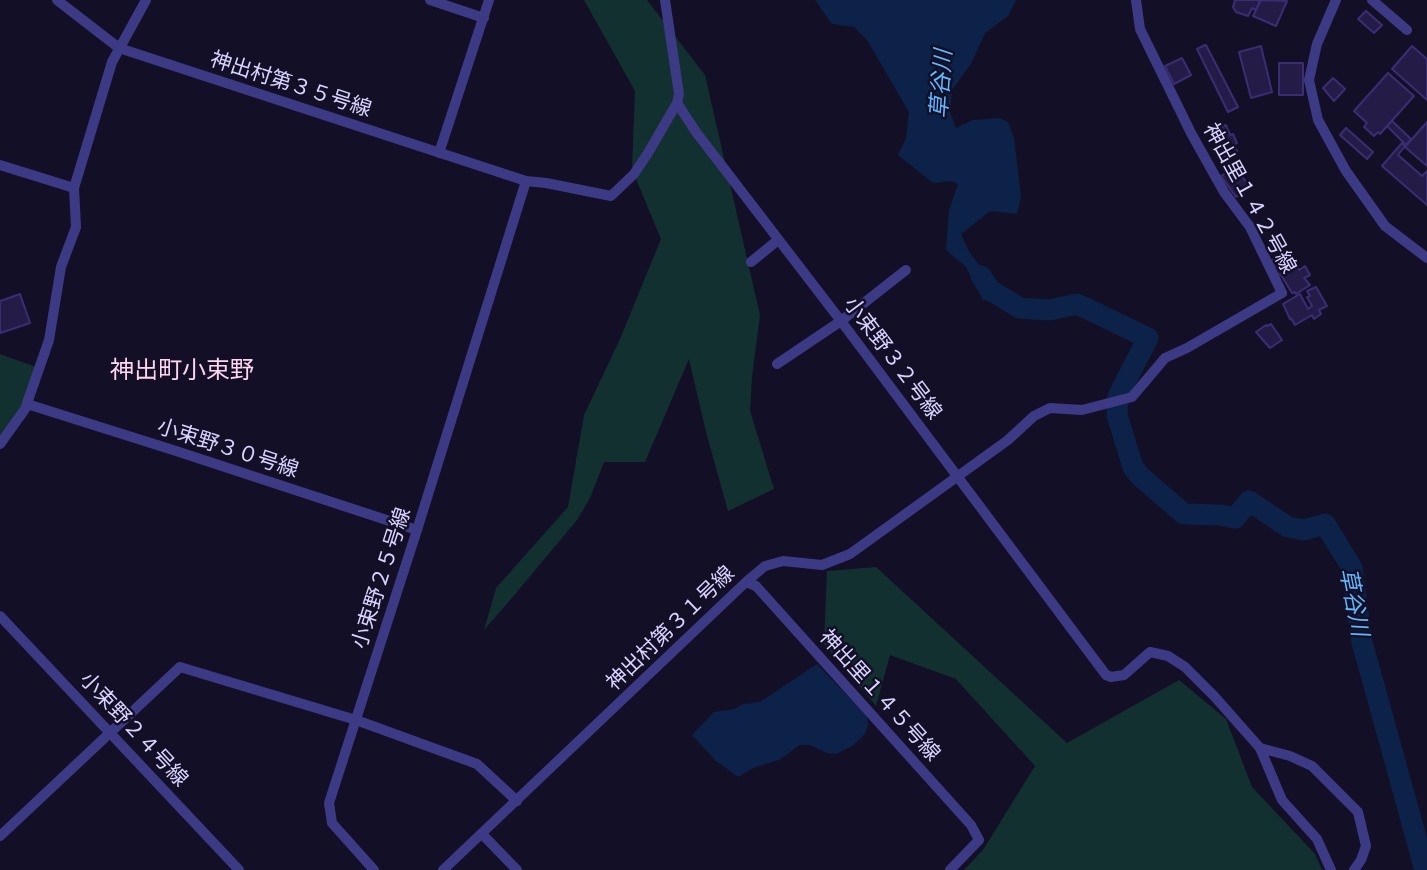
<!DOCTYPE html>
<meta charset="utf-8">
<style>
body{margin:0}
canvas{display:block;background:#130f26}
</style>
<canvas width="1427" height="870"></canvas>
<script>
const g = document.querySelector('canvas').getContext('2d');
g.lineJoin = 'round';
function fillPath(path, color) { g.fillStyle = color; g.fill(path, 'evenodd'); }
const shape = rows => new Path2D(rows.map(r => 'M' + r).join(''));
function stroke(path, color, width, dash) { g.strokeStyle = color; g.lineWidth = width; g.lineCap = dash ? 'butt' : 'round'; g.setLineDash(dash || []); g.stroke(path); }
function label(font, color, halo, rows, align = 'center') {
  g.font = font + ' Ubuntu,"Noto Sans JP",sans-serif'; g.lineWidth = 5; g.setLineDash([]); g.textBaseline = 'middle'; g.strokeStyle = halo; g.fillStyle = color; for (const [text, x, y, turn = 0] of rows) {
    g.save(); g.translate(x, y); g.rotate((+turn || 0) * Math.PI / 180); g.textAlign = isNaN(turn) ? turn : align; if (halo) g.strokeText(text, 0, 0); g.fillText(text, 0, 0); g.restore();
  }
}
fillPath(shape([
 [584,0,647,0,705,75,760,315,752,377,750,411,774,489,728,511,706,432,689,359,645,462,604,462,590,498,577,520,516,593,484,630,496,588,568,507,584,415,620,339,661,239,632,169,635,91],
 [0,354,36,367,24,403,0,438],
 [876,567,1067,743,1179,680,1226,719,1252,787,1315,854,1322,870,964,870,983,850,1035,766,956,679,890,655,876,706,824,644,827,571]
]), '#12302f');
fillPath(shape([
 [815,0,1016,0,1009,15,985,33,971,64,952,90,950,112,956,128,973,120,1000,118,1008,122,1014,138,1021,197,1017,214,990,211,961,234,968,250,999,292,999,301,983,300,966,267,946,250,949,210,958,184,951,181,933,183,898,155,906,138,909,112,867,40,854,27,832,24],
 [817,664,867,716,868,725,865,734,852,746,836,754,827,753,810,745,800,745,779,760,753,768,738,777,716,761,692,735,714,712,735,709,743,704,760,702]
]), '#0c2248');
stroke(shape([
 [981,276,990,290,1020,308,1049,310,1077,304,1148,338,1118,396,1117,415,1133,467,1140,476,1184,514,1220,515,1235,518,1249,501,1288,527,1304,530,1325,524,1352,568,1362,642,1425,870]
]), '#0c2248', 21);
const building = shape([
 [1235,0,1260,0,1256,10,1252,8,1248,16,1236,12,1233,7,1235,0],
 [1261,0,1287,1,1276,26,1253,16,1261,0],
 [1366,11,1382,25,1374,33,1358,19,1366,11],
 [1205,45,1206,45,1238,107,1228,112,1197,49,1205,45],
 [1261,46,1272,92,1251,98,1239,52,1261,46],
 [1412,46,1427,59,1427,100,1392,69,1412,46],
 [1182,58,1191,75,1174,84,1165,66,1182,58],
 [1279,63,1303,63,1303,95,1279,95,1279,63],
 [1388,73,1414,96,1380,134,1378,132,1374,136,1364,127,1367,123,1354,111,1388,73],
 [1333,78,1345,89,1334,101,1323,88,1333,78],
 [1392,121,1411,139,1406,145,1387,126,1392,121],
 [1427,122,1427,166,1405,147,1427,122],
 [1226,125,1230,135,1233,134,1237,143,1234,145,1237,151,1223,157,1220,152,1218,153,1216,149,1219,148,1216,141,1218,140,1214,130,1226,125],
 [1346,128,1373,152,1367,159,1340,135,1346,128],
 [1402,143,1405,146,1398,155,1422,176,1427,171,1427,205,1382,166,1402,143],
 [1241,164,1246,171,1240,174,1251,188,1236,197,1221,176,1241,164],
 [1287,251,1299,270,1305,266,1310,275,1304,278,1310,285,1296,294,1295,292,1292,293,1281,275,1277,274,1272,260,1287,251],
 [1316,287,1327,306,1319,310,1321,314,1314,319,1312,315,1295,325,1291,318,1290,319,1283,304,1300,294,1308,309,1312,306,1307,297,1310,296,1307,291,1316,287],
 [20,294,30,323,0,333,0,301,20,294],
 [1271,324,1282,340,1270,348,1256,332,1266,325,1267,326,1271,324]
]);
fillPath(building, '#241b47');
stroke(building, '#3b2d73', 2);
stroke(shape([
 [57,0,119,48,526,181,546,183,611,196,634,174,648,153,677,103,679,94,665,0],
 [430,0,484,18],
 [1336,0,1317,44,1309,80,1318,120,1346,171,1385,226,1427,258],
 [1372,0,1407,30],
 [677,103,696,132,841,321,1106,675,1111,677,1124,675,1150,652,1168,656,1185,667,1215,697,1260,748,1282,800,1317,839,1331,870],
 [439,153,489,0],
 [0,165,74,188],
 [751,262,778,240],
 [777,364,841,321,906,270],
 [27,404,173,450,417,530],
 [0,444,25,409,49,340,61,267,76,227,74,188,112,62,146,0],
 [746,582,756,586,971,825,979,840,950,870],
 [0,616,239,870],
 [1260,748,1290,756,1312,766,1358,812,1366,846,1361,860,1354,870],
 [482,834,517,870],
 [0,836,180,667,356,720,477,764,517,801],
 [374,870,332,823,329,803,417,530,526,181],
 [443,870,746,582,765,566,783,561,822,565,850,554,1008,440,1034,416,1050,408,1082,410,1132,397,1165,358,1187,348,1282,293,1250,227,1224,192,1191,133,1140,29,1136,0]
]), '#3d3a85', 10);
label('21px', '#d9d4ff', '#130f26', [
 ["神出村第３５号線",291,84,18],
 ["神出里１４２号線",1250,198,61],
 ["小束野３２号線",893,358,53],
 ["小束野３０号線",228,448,18],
 ["小束野２５号線",381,578,-72],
 ["神出村第３１号線",670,628,-44],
 ["神出里１４５号線",880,695,48],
 ["小束野２４号線",134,729,47]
]);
label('italic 23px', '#62b6ff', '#130f26', [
 ["草谷川",941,84,-86],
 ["草谷川",1354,602,79]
]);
label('24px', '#ffd6f0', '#130f26', [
 ["神出町小束野",182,370]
]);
</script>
